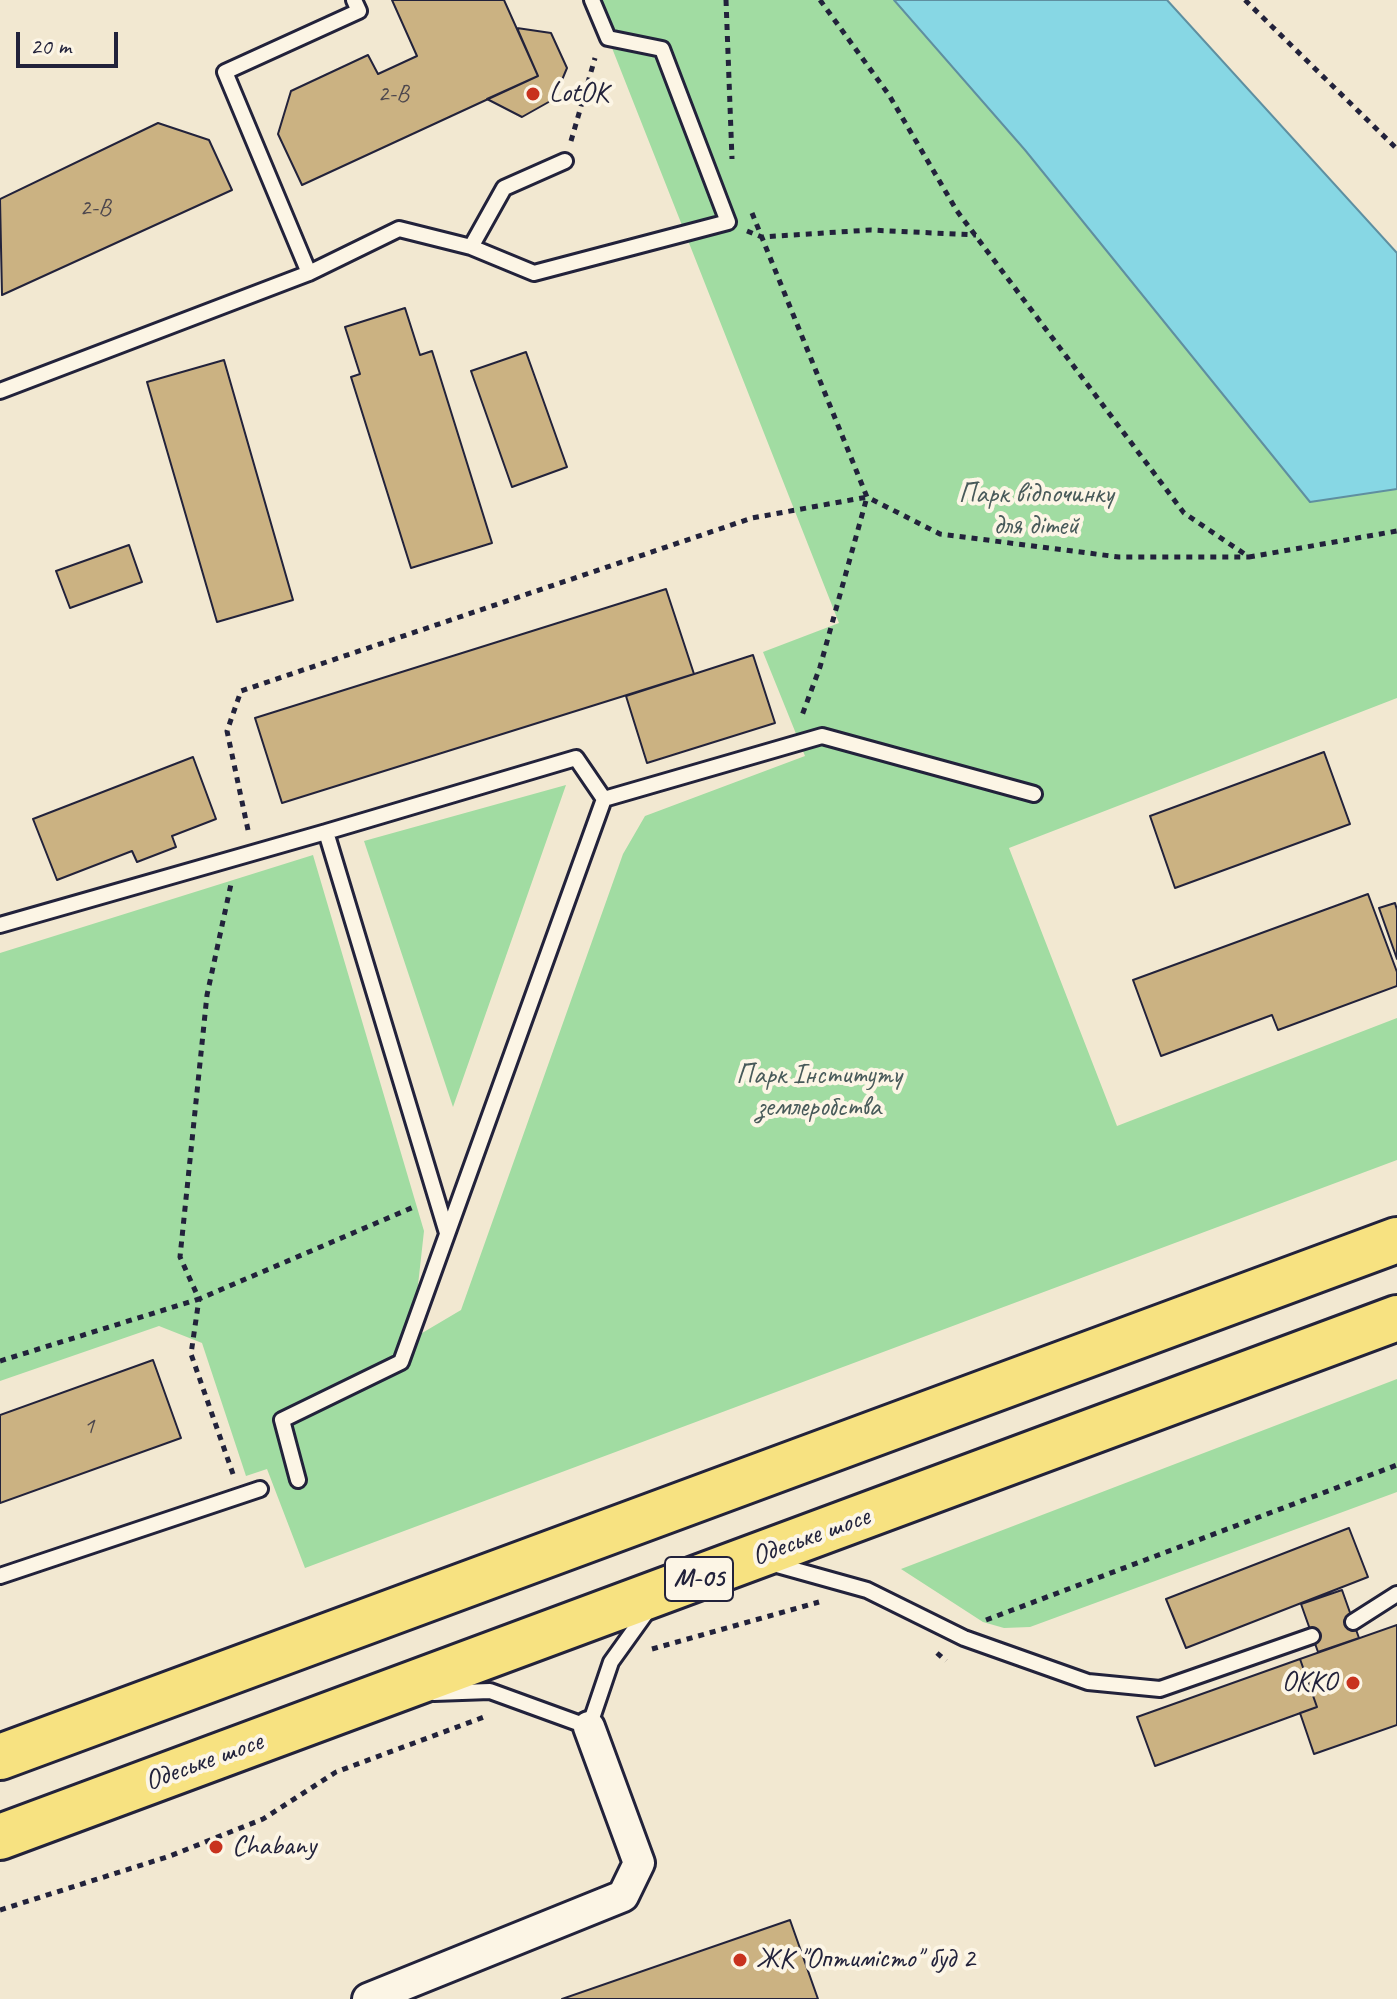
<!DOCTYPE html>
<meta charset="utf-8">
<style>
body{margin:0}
#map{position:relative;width:1397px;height:1999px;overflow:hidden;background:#f2e8d1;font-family:Caveat,sans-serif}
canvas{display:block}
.scale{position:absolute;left:16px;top:32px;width:102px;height:36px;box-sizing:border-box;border:4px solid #22223b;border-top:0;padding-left:10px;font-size:24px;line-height:28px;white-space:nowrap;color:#22223b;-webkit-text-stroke:6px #fcf5e5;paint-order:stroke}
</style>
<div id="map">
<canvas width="1397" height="1999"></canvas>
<div class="scale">20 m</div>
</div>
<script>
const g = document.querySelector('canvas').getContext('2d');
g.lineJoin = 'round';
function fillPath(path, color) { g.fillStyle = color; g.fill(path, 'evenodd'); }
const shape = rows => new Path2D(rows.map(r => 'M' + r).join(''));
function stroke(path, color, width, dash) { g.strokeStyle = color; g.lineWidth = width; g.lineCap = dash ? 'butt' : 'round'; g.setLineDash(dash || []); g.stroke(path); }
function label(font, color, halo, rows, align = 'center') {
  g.font = font + ' Caveat,sans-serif'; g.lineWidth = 8; g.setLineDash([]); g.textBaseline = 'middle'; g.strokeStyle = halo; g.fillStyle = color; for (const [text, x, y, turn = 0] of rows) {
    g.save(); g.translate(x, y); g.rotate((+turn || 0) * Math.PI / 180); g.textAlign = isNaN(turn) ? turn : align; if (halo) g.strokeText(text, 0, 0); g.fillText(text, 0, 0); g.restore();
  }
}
fillPath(shape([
 [601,0,894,0,1025,150,1310,502,1397,489,1397,698,1009,848,1117,1126,1397,1018,1397,1160,305,1568,267,1469,246,1476,202,1343,159,1326,0,1381,0,953,313,855,424,1231,412,1339,461,1310,623,854,645,816,805,756,763,652,839,623,597,10],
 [566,785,453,1107,364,841],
 [1397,1379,1397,1492,1030,1627,1004,1628,983,1622,901,1569]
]), '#a1dca2');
const water = shape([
 [894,0,1167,0,1397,253,1397,489,1310,502,1025,150,894,0]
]);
fillPath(water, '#87d7e4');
stroke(water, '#5f8fa0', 2);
const building = shape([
 [392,0,504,0,538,76,302,185,278,134,291,91,368,55,378,74,417,56,392,0],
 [517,28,551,33,567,68,554,99,522,117,487,99,538,76,517,28],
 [158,123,209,140,232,190,2,295,0,199,158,123],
 [405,308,420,355,432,351,492,543,411,568,351,377,360,374,345,327,405,308],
 [526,352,567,467,512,487,471,371,526,352],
 [224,360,293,600,217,622,147,382,224,360],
 [129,545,142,582,70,608,56,571,129,545],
 [666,589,694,674,282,803,255,718,666,589],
 [753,655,775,723,647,763,626,696,753,655],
 [1324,752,1350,824,1175,888,1150,816,1324,752],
 [193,757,216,819,172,836,176,847,137,862,132,851,57,880,33,819,193,757],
 [1368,894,1397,972,1397,986,1278,1030,1272,1015,1161,1056,1133,980,1368,894],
 [1395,903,1397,910,1397,959,1379,908,1395,903],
 [153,1360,181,1438,0,1503,0,1415,153,1360],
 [1349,1528,1368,1577,1186,1648,1166,1599,1349,1528],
 [1342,1590,1359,1638,1318,1652,1301,1604,1342,1590],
 [1397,1625,1397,1725,1314,1754,1300,1713,1317,1707,1300,1659,1397,1625],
 [1300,1659,1317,1707,1155,1766,1137,1717,1300,1659],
 [790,1920,818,1999,562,1999,790,1920]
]);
fillPath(building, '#cbb282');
stroke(building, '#22223b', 2);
const service = shape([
 [471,247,534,273,728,222,662,49,608,38,592,0],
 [309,273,225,72,359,11,354,0],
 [0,391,309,273,399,229,471,247,504,188,565,161],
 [604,799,822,736,1034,794],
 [0,925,326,832],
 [298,1480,282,1420,401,1362,604,799,576,758,326,832,447,1233],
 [770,1563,867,1590,964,1638,1088,1682,1160,1689,1312,1636],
 [0,1576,260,1489],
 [1353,1622,1397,1594],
 [434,1693,490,1691,589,1727,611,1662,649,1609]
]);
const minor = shape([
 [368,1999,623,1896,639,1863,589,1727]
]);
const trunk = shape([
 [0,1757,1397,1240],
 [0,1837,1397,1318]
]);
stroke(service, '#22223b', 20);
stroke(minor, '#22223b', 36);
stroke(trunk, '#22223b', 50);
stroke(shape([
 [726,0,732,159],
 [820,0,889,95,957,211,1184,513,1249,557,1397,531],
 [1245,0,1397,149],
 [571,141,595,58],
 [752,213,867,497,940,534,1119,557,1249,557],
 [747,231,762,237,870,230,976,235],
 [248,830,227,731,241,691,752,518,867,497,820,667,801,718],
 [0,1361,199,1299,180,1257,207,995,231,884],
 [233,1474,191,1354,199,1299,416,1206],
 [986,1620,1397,1465],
 [652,1649,819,1602],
 [937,1653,946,1661],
 [0,1910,170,1856,263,1819,336,1772,484,1717]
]), '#22223b', 5, [6, 6]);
stroke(service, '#fcf5e5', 14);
stroke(minor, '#fcf5e5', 30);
stroke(trunk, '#f7e281', 44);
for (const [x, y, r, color] of [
 [533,94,8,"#c8321e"],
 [1353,1683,8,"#c8321e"],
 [216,1847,8,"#c8321e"],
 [740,1960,8,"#c8321e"]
]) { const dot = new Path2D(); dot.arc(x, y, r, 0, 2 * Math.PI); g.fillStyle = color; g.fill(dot); stroke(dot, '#fcf5e5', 3); }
label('24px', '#4c464d', null, [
 ["2-В",393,95],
 ["2-В",95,209],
 ["1",89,1427]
]);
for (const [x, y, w] of [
 [699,1579,68]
]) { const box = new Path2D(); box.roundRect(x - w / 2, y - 22, w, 44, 6); g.fillStyle = '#fcf5e5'; g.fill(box); stroke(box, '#22223b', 2); }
label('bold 26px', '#22223b', null, [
 ["М-05",699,1579]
]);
label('28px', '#22223b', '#fcf5e5', [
 ["LotOK",549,94],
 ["OKKO",1337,1683,"right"],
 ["Chabany",232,1847],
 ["ЖК \"Оптимісто\" буд 2",756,1960]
], 'left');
label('28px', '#485a5a', '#fcf5e5', [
 ["Парк відпочинку",1036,495],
 ["для дітей",1036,527],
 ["Парк Інституту",819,1076],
 ["землеробства",819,1108]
]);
label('28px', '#22223b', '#fcf5e5', [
 ["Одеське шосе",811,1537,-20],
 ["Одеське шосе",204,1762,-20]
]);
</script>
